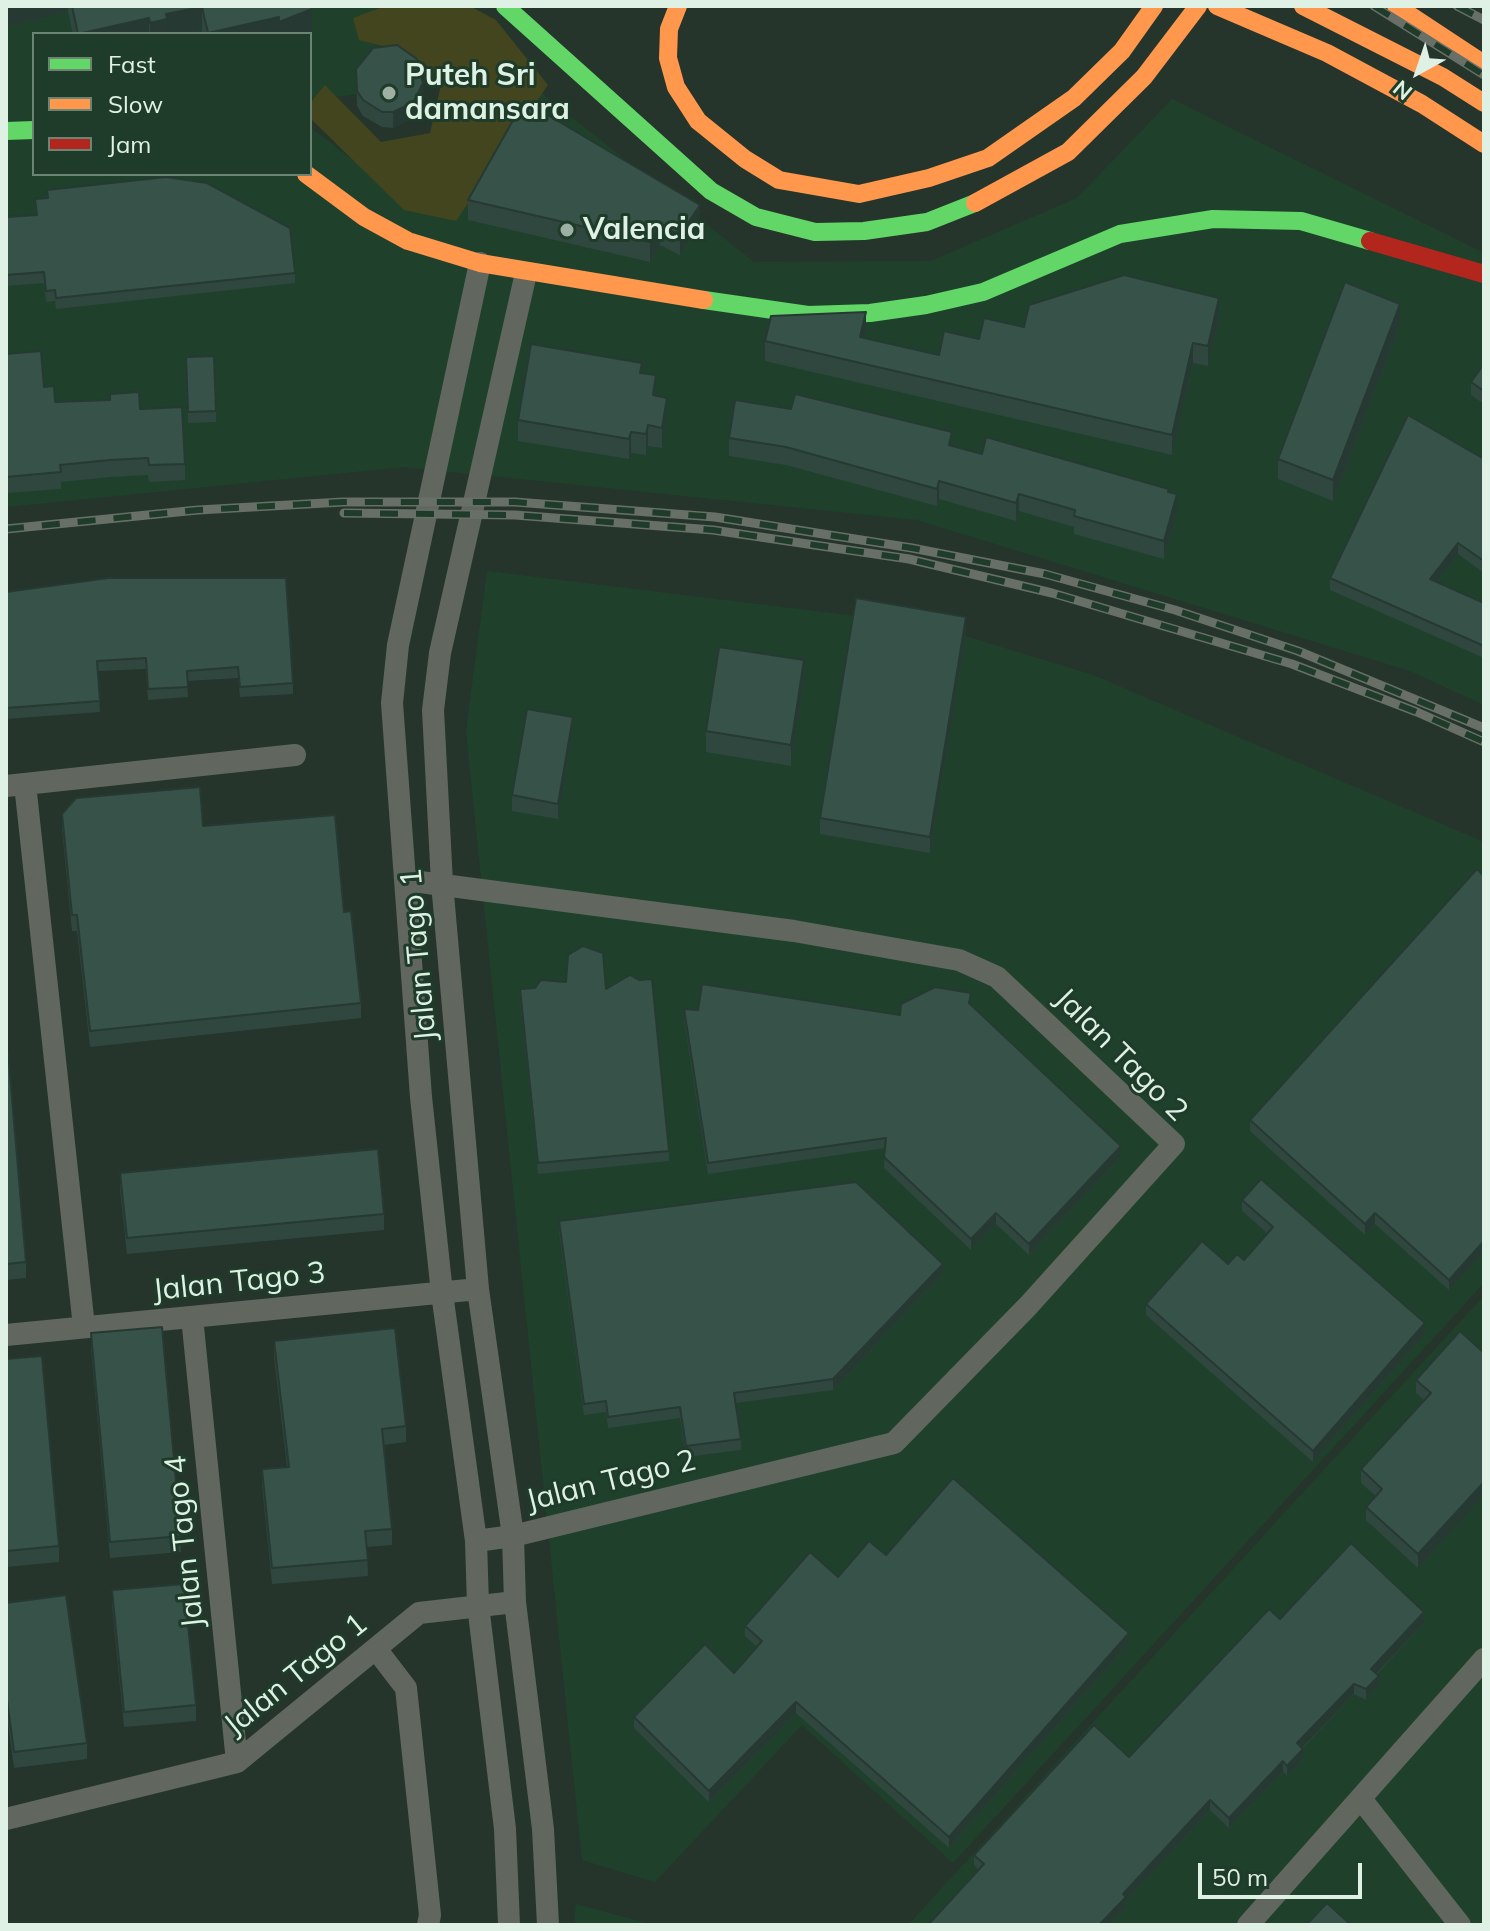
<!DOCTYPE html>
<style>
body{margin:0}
#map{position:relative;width:1490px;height:1931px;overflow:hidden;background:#25352b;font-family:Mulish,sans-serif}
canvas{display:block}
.frame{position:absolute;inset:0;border:8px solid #dff0e4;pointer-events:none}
.legend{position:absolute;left:32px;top:32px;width:280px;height:144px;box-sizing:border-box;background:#1e3c29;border:2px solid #6b8474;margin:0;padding:10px 14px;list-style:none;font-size:24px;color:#dff0e4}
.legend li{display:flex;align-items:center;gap:16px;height:40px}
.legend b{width:40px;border:2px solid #6b8474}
.north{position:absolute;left:1378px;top:32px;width:80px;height:80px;-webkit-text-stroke:6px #1e3c29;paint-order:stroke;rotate:220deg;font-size:22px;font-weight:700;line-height:32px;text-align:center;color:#dff0e4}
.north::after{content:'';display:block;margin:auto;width:28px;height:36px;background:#dff0e4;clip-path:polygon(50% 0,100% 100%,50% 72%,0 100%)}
.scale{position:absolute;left:1198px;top:1863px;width:164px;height:36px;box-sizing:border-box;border:4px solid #dff0e4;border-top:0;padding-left:10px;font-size:24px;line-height:28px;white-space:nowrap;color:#dff0e4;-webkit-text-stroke:6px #1e3c29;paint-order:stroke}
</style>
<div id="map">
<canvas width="1490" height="1931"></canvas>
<div class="frame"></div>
<ul class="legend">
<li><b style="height:10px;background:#63d668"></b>Fast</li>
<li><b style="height:10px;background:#ff974d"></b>Slow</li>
<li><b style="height:10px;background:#b3261e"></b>Jam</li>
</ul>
<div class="north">N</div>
<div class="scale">50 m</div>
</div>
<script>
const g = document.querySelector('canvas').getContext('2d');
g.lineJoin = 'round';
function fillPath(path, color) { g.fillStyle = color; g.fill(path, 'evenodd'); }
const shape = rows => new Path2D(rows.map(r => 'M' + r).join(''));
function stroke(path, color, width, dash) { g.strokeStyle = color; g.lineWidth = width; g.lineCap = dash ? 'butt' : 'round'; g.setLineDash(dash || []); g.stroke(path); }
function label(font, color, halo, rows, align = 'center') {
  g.font = font + ' Mulish,sans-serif'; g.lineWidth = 6; g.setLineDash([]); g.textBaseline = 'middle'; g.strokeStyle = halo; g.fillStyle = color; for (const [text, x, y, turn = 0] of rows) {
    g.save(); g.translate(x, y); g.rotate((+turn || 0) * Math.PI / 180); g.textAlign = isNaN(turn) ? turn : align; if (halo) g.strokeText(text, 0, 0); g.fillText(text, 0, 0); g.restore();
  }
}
fillPath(shape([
 [6,6,377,6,398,89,310,100,310,34,34,34,34,174,310,174,310,127,408,203,515,72,754,262,931,261,1077,198,1172,99,1484,253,1484,705,1410,671,917,520,404,467,6,507],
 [487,571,929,625,1093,675,1484,842,1484,1283,953,1863,802,1725,655,1882,582,1860,466,731],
 [1484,1296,1484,1925,908,1925,1319,1475],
 [576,1904,654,1925,574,1925]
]), '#1f412c');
fillPath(shape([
 [385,6,470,6,496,20,548,85,456,221,404,210,310,118,310,103,325,85,381,142,430,133,441,85,399,50,359,40,353,18]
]), '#42451d');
stroke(shape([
 [480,263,398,645,392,703,421,1097,442,1293,476,1541,478,1605,505,1829,509,1925],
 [526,273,440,653,433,710,442,883,478,1289,513,1536,515,1602,543,1829,548,1925],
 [25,784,84,1327],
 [6,786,295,755],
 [405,880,794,931,959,960,997,977,1174,1144,1028,1306,894,1443,513,1536,476,1541],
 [192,1317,237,1762],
 [6,1335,478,1289],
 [376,1649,406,1688,430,1915,428,1925],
 [1361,1799,1460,1925],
 [6,1819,237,1762,419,1613,515,1602],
 [1248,1925,1484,1659]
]), '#61675e', 22);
stroke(shape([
 [505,6,711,191,756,217,815,232,864,231,927,222,975,203],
 [6,131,34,130],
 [704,300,808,315,870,313,926,305,983,292,1120,234,1213,219,1301,221,1370,241]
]), '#63d668', 18);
stroke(shape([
 [678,6,669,29,668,58,676,87,698,121,745,159,779,180,859,194,929,178,988,158,1074,98,1122,51,1154,6],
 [1217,6,1327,53,1422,104,1484,144],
 [1303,6,1443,77,1484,103],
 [1396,6,1484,64],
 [306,174,364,217,408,241,480,263,704,300],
 [975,203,1068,152,1144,77,1198,6]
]), '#ff974d', 18);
stroke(shape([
 [1370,241,1484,274]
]), '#b3261e', 18);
const rail = shape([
 [1374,6,1484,75],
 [1457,6,1484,20],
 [344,513,515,515,713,530,909,559,1052,593,1292,664,1417,712,1484,742],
 [6,529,198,510,343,502,515,502,715,517,912,548,1045,574,1175,610,1298,651,1484,728]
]);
stroke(rail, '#676f67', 9);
stroke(rail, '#1e3c29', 6, [18]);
fillPath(shape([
 [6,6,311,6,312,32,308,34,203,34,202,30,183,34,73,34,68,12,6,27],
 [356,69,423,99,413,118,393,128,382,127,363,116,357,106],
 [47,190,295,273,295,283,56,309,55,301,46,302,44,283,6,286,6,217,36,215,35,199,47,198],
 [468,200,700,225,680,255,660,245,650,262,468,220],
 [1219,318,1208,366,1193,363,1172,455,765,361,765,341,866,332,864,338,939,355,1024,327],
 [1400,325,1333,501,1278,479,1278,459],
 [6,354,44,387,55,402,140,409,185,464,185,480,149,482,148,475,110,477,61,482,61,489,6,493],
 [1484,364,1484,404,1471,395,1471,382],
 [186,368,216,411,216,422,188,423],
 [642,373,667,419,662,448,648,446,646,455,631,453,629,459,518,441,518,420],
 [729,438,952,446,982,454,1169,492,1177,512,1164,559,1074,534,1074,527,1019,511,1016,521,939,499,937,506,786,465,729,456],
 [1484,459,1484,573,1458,554,1437,582,1484,603,1484,658,1330,590,1330,578],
 [6,592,293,683,293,694,240,697,238,678,187,681,188,697,148,700,146,669,98,671,100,712,6,719],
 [966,633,930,853,820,834,820,818],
 [804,681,791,766,706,752,706,731],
 [573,733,558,819,512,811,512,795],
 [62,814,203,826,344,912,361,1003,361,1018,90,1047,77,931,72,931,62,829],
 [1477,869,1449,1290,1375,1224,1365,1235,1250,1131,1250,1120],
 [520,989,606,989,669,1151,669,1161,538,1174,520,1000],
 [971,1004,1121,1156,1029,1255,996,1224,971,1250,884,1168,885,1148,708,1174,684,1019,684,1009,698,1010,900,1015],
 [6,1051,26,1262,26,1278,6,1280],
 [120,1173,384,1214,384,1230,127,1254,120,1189],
 [1242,1200,1425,1334,1313,1462,1146,1315,1146,1304,1244,1260,1267,1233,1242,1211],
 [559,1221,943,1274,833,1390,736,1403,741,1439,741,1450,686,1457,680,1418,608,1428,606,1412,584,1415,559,1232],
 [1460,1331,1418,1568,1366,1520,1366,1507,1376,1496,1361,1483,1361,1469,1424,1400,1416,1393,1416,1380],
 [91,1333,181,1536,181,1552,110,1558,91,1348],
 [274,1341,406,1426,406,1442,383,1445,392,1529,392,1545,367,1547,368,1576,272,1584,262,1485,262,1469,287,1467,274,1357],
 [6,1359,59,1546,59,1562,6,1567],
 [886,1555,1129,1643,949,1848,796,1713,709,1802,634,1728,634,1717,734,1673,757,1647,745,1636,745,1626,838,1577],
 [112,1590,196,1705,196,1721,124,1727,112,1606],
 [6,1603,87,1743,87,1759,14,1768,6,1709],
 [1280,1619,1424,1623,1377,1674,1379,1686,1366,1700,1354,1694,1303,1748,1303,1759,1287,1776,1283,1771,1229,1828,1210,1810,1126,1901,1126,1907,1109,1925,928,1925,979,1870,974,1865,974,1855,1129,1757]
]), '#2f473f');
fillPath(shape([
 [6,6,68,6,68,12,6,27],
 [202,7,202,30,183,34,150,34,150,23,166,14],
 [312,9,312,32,308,34,279,34,279,22],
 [279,17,279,34,208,34,208,33],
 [149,18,149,34,80,34],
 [423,83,423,99,413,118,393,128,393,112],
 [700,205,700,225,680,255,680,235],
 [660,225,660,245,650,262,650,242],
 [1219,298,1219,318,1208,366,1208,346],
 [1400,304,1400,325,1333,501,1333,480],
 [866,312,866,332,860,357,860,337],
 [1193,343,1193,363,1172,455,1172,435],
 [667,398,667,419,662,448,662,428],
 [648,425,648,446,646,455,646,434],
 [631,432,631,453,629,459,629,439],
 [939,481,939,499,937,506,937,489],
 [1019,494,1019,511,1016,521,1016,503],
 [1177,494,1177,512,1164,559,1164,541],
 [1458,543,1458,554,1430,591,1430,579],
 [966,617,966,633,930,853,930,837],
 [804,660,804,681,791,766,791,745],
 [573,717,573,733,558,819,558,804],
 [1121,1146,1121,1156,1029,1255,1029,1244],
 [996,1213,996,1224,971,1250,971,1239],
 [1375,1213,1375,1224,1365,1235,1365,1224],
 [1484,1241,1484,1252,1449,1290,1449,1280],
 [943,1264,943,1274,833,1390,833,1379],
 [1425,1323,1425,1334,1313,1462,1313,1451],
 [1484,1482,1484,1495,1418,1568,1418,1554],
 [1424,1612,1424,1623,1371,1679,1371,1669],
 [1129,1633,1129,1643,949,1848,949,1837],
 [1379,1676,1379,1686,1366,1700,1366,1689],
 [1354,1684,1354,1694,1297,1753,1297,1743],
 [796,1702,796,1713,709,1802,709,1791],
 [1303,1749,1303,1759,1287,1776,1287,1766],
 [1283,1761,1283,1771,1229,1828,1229,1818],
 [1210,1800,1210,1810,1126,1901,1126,1907,1109,1925,1099,1925,1123,1894]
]), '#263933');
const building = shape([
 [72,6,311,6,312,9,279,22,279,17,208,33,202,7,166,14,167,19,150,23,149,18,78,34,72,6],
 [397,45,417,59,423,83,413,103,393,112,382,112,363,100,357,91,356,69,373,48,397,45],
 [524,101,700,205,680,235,660,225,650,242,468,200,524,101],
 [166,177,207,183,290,228,295,273,56,298,55,290,46,291,44,272,6,275,6,217,37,215,35,199,48,198,47,190,166,177],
 [1124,275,1219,298,1208,346,1193,343,1172,435,765,341,771,316,866,312,860,337,939,355,944,331,979,339,984,318,1024,327,1029,305,1124,275],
 [1345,282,1400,304,1333,480,1278,459,1345,282],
 [531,344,642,363,640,373,656,375,653,395,667,398,662,428,648,425,646,434,631,432,629,439,518,420,531,344],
 [41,351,44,387,54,386,55,402,110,400,110,394,139,392,140,409,182,407,185,464,149,465,148,458,110,460,60,465,61,472,6,477,6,354,41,351],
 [214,356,216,411,188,412,186,357,214,356],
 [1484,364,1484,391,1471,382,1484,364],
 [795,394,952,432,949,445,982,454,986,437,1169,489,1168,492,1177,494,1164,541,1074,516,1075,510,1019,494,1016,503,939,481,937,489,786,447,729,438,735,400,791,409,795,394],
 [1408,415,1484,459,1484,561,1458,543,1430,579,1484,603,1484,646,1330,578,1408,415],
 [108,578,286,578,293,683,240,687,238,667,187,671,188,687,148,689,146,658,97,661,100,701,6,708,6,592,108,578],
 [856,598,966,617,930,837,820,818,856,598],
 [719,647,804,660,791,745,706,731,719,647],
 [527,709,573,717,558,804,512,795,527,709],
 [200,787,203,826,335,815,344,912,351,911,361,1003,90,1031,77,915,72,915,62,814,76,798,200,787],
 [1477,869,1484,876,1484,1241,1449,1280,1375,1213,1365,1224,1250,1120,1477,869],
 [583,946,603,953,606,989,630,975,639,980,652,979,669,1151,538,1163,520,989,535,988,541,980,566,982,568,955,583,946],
 [702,984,900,1015,901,1004,935,987,971,993,969,1003,1121,1146,1029,1244,996,1213,971,1239,884,1157,886,1138,708,1163,684,1009,698,1010,702,984],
 [6,1051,8,1051,26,1262,6,1264,6,1051],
 [378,1149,384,1214,127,1238,120,1173,378,1149],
 [1261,1179,1425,1323,1313,1451,1146,1304,1202,1241,1228,1264,1237,1254,1244,1260,1273,1227,1242,1200,1261,1179],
 [856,1182,943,1264,833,1379,734,1393,741,1439,686,1446,680,1407,608,1417,606,1401,584,1404,559,1221,856,1182],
 [162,1327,181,1536,110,1542,91,1333,162,1327],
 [395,1328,406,1426,382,1429,392,1529,365,1531,368,1560,272,1568,262,1469,289,1467,274,1341,395,1328],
 [1460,1331,1484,1353,1484,1482,1418,1554,1366,1507,1382,1489,1361,1469,1431,1393,1416,1380,1460,1331],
 [42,1356,59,1546,6,1551,6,1359,42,1356],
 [953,1478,1129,1633,949,1837,796,1702,709,1791,634,1717,705,1644,734,1673,762,1641,745,1626,810,1552,838,1577,869,1541,886,1555,953,1478],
 [1351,1543,1424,1612,1371,1669,1379,1676,1366,1689,1354,1684,1297,1743,1303,1749,1287,1766,1283,1761,1229,1818,1210,1800,1123,1894,1126,1897,1099,1925,928,1925,984,1864,974,1855,1094,1725,1129,1757,1269,1609,1280,1619,1351,1543],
 [184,1584,196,1705,124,1712,112,1590,184,1584],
 [66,1595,87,1743,14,1752,6,1693,6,1603,66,1595],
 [1327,1903,1351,1925,1306,1925,1327,1903]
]);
fillPath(building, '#375249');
stroke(building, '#263933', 2);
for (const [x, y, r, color] of [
 [389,93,8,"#9eafa3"],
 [567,230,8,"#9eafa3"]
]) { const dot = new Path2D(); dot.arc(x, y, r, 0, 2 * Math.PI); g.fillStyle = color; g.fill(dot); stroke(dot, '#1e3c29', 3); }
label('bold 30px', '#dff0e4', '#1e3c29', [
 ["Puteh Sri",405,76],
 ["damansara",405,110],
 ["Valencia",583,230]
], 'left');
label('30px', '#dff0e4', '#1e3c29', [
 ["Jalan Tago 1",419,955,-95],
 ["Jalan Tago 2",1121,1055,45],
 ["Jalan Tago 3",239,1282,-6],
 ["Jalan Tago 2",611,1481,-14],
 ["Jalan Tago 4",185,1542,-96],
 ["Jalan Tago 1",296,1675,-39]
]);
</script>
